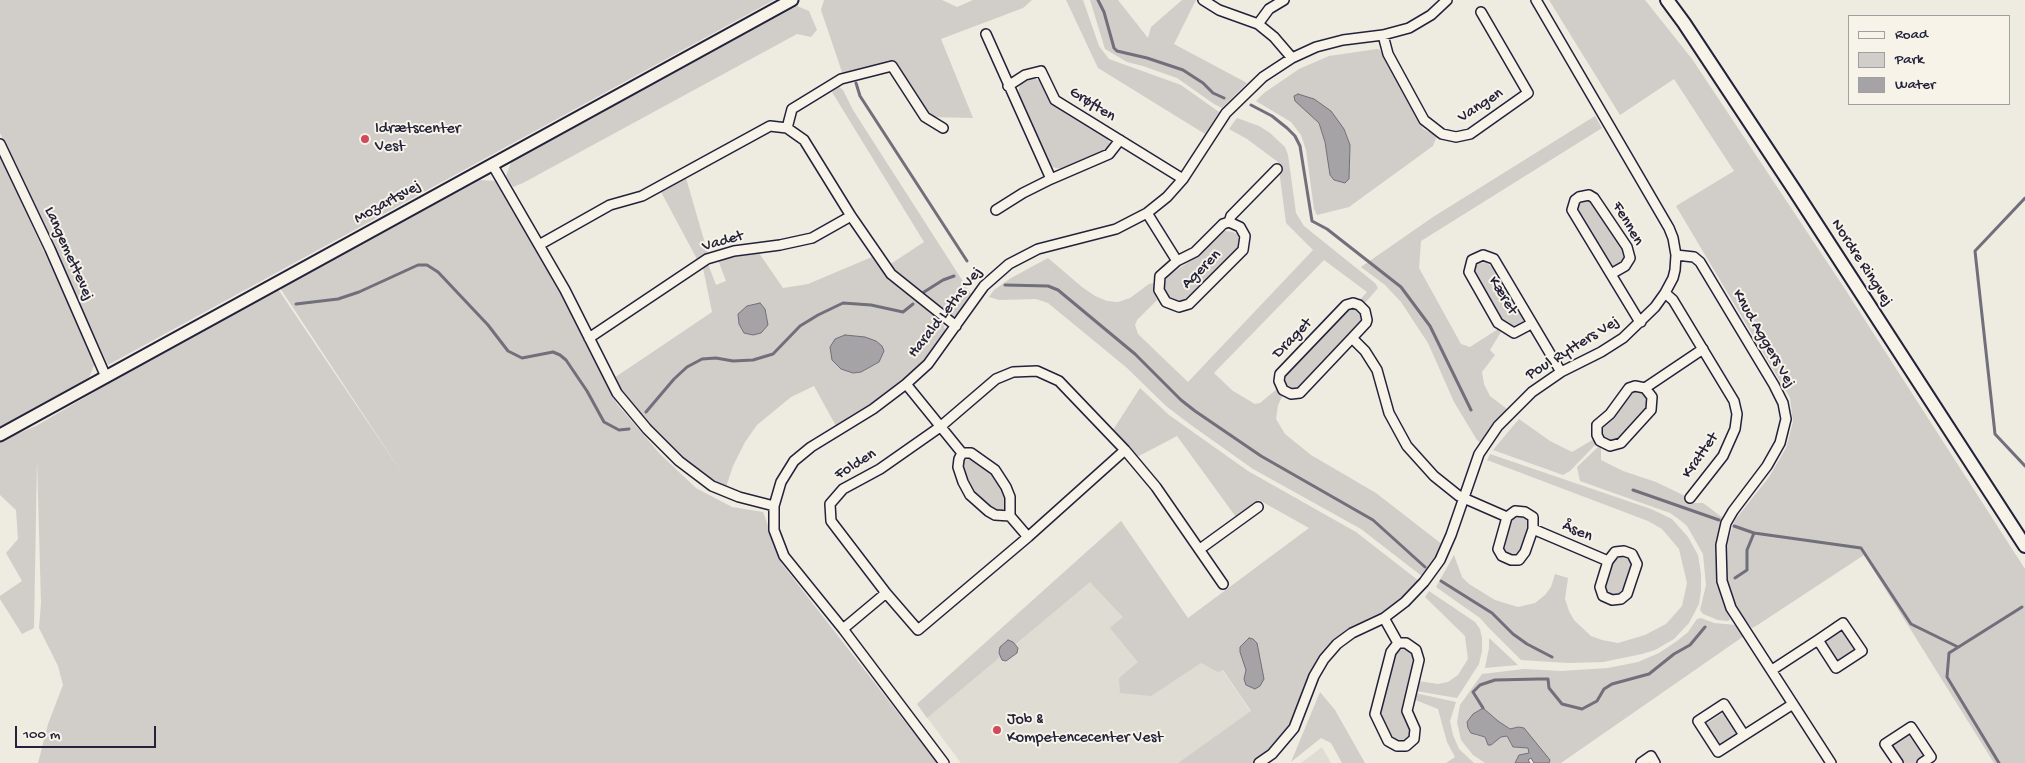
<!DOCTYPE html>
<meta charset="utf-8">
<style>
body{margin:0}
#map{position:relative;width:2025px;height:763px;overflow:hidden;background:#eeebe1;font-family:"Gochi Hand",sans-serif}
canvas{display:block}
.legend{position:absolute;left:1848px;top:15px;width:162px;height:90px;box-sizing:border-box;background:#f7f3e8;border:1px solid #a29fa3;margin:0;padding:6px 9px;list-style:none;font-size:15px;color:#22223b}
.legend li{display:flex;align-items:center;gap:10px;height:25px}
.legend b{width:25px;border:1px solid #a29fa3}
.scale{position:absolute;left:15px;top:726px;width:141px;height:22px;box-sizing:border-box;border:2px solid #22223b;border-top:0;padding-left:6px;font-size:15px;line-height:18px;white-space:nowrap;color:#22223b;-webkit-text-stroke:4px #f7f3e8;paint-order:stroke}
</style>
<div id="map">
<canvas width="2025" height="763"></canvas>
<ul class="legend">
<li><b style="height:6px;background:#f7f3e8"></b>Road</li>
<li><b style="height:14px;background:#d1cdc9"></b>Park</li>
<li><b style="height:14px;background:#a6a3a6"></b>Water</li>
</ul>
<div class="scale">100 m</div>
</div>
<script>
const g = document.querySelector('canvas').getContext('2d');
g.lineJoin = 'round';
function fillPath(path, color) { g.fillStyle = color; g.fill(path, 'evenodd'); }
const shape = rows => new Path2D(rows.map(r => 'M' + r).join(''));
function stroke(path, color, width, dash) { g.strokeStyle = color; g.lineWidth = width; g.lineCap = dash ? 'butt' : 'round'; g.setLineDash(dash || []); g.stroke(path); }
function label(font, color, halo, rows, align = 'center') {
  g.font = font + ' "Gochi Hand",sans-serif'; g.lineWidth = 4; g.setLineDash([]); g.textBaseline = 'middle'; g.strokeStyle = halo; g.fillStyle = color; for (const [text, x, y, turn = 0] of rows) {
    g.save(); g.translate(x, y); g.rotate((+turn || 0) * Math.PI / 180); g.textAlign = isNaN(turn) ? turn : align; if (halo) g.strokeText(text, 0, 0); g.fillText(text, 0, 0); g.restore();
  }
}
fillPath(shape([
 [1121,521,1251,712,1178,763,961,763,917,704],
 [1322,747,1331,763,1301,763]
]), '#dfdcd4');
fillPath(shape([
 [0,0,774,0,108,365,0,133],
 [824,0,942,0,957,7,973,0,1032,0,1023,8,941,39,973,118,932,117,925,111,895,61,843,75,821,10],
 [1066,0,1083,0,1099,46,1109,59,1181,85,1219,112,1205,134,1098,68],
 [1090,0,1118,0,1148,38,1151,27,1182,0,1196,0,1174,44,1247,83,1222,108,1214,104,1177,78,1143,66,1127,62,1105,49],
 [1549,0,1645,0,1692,59,1843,286,2025,569,2025,763,1994,763,1864,555,1756,626,1752,628,1737,610,1725,577,1727,543,1735,520,1769,477,1786,448,1793,422,1790,398,1676,206,1734,171,1674,79,1620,115],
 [797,6,809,11,817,30,811,37,797,34,523,183,513,187,506,176,511,162],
 [1377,49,1380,50,1423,129,1437,136,1433,146,1349,207,1317,215,1314,209,1306,150,1301,135,1291,122,1256,101,1264,93,1299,69,1329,56],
 [1319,123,1344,129,1350,145,1349,179,1325,142],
 [1031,78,1040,80,1048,95,1106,135,1110,144,1107,149,1063,169,1051,167,1018,94,1020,84],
 [839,87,843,90,853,110,971,294,959,315,950,317,945,314,889,265,924,242,832,92],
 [1595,116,1602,128,1421,241,1419,268,1461,344,1470,347,1498,329,1501,332,1490,350,1495,355,1482,372,1484,384,1490,396,1507,409,1482,444,1477,440,1454,402,1428,343,1401,302,1385,285,1361,267,1433,217],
 [1237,118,1259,126,1270,133,1285,147,1288,155,1296,213,1304,226,1375,283,1378,288,1364,304,1359,301,1367,292,1324,260,1214,373,1233,391,1255,404,1260,403,1278,388,1283,395,1278,405,1276,419,1285,434,1311,455,1376,493,1443,545,1423,577,1361,529,1253,469,1191,425,1166,406,1127,368,1048,303,1036,299,999,300,989,297,994,290,1011,278,1048,258,1082,287,1095,296,1107,301,1118,302,1130,298,1149,284,1154,283,1154,292,1157,300,1137,320,1135,325,1138,334,1188,382,1313,250,1286,223,1278,162,1247,139,1229,129],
 [0,156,95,363,89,378,0,428],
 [686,178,708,254,697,259,661,192],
 [480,180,495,181,558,288,617,404,660,454,696,488,732,507,763,512,782,564,937,763,38,763,48,724,63,685,58,666,39,628,41,603,37,460,34,628,22,634,0,599,0,596,22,581,6,553,18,539,16,510,0,495,0,441,36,426,154,357,278,289,404,476,280,288],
 [1585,200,1594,203,1624,250,1624,260,1616,266,1610,266,1578,215,1576,208,1578,204],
 [1225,231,1233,232,1239,235,1241,240,1241,248,1185,305,1169,301,1164,294,1163,287,1167,277,1197,256],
 [759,253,783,288,808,284,872,257,885,274,942,322,946,331,920,367,903,382,879,400,836,426,814,386,791,397,757,425,745,442,733,466,725,490,683,461,655,433,624,397,614,378,712,312,703,268,708,264,716,285,726,281,718,260],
 [1486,262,1493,268,1523,317,1523,322,1517,328,1512,329,1504,325,1473,271,1477,264],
 [1350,307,1355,307,1362,311,1364,320,1296,391,1288,389,1283,382,1284,375],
 [1140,388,1169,415,1248,471,1356,532,1419,581,1397,603,1373,618,1342,634,1320,656,1310,675,1286,734,1280,742,1252,763,1178,763,1251,711,1223,670,1218,672,1201,663,1151,696,1120,693,1119,678,1138,662,1110,628,1123,617,1090,582,927,718,917,704,1121,521,1188,618,1309,528,1259,500,1236,517,1177,436,1137,457,1113,430],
 [1638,390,1643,391,1647,398,1646,410,1617,442,1607,442,1601,435,1601,428,1603,424,1632,392],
 [1519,419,1550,441,1572,452,1594,439,1597,443,1570,471,1563,475,1493,450],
 [1599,446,1601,447,1601,460,1623,471,1656,482,1685,496,1694,503,1703,503,1723,518,1725,521,1717,542,1718,574,1730,620,1727,621,1718,620,1703,614,1700,610,1706,585,1703,554,1687,526,1680,520,1670,513,1580,481,1577,467],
 [1490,454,1651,509,1672,519,1688,537,1698,555,1701,574,1701,591,1699,604,1689,623,1674,639,1655,650,1642,654,1603,662,1568,663,1521,660,1488,627,1480,618,1436,587,1454,555,1462,577,1469,584,1495,600,1518,607,1535,603,1545,595,1551,587,1555,574,1568,578,1565,599,1569,611,1574,620,1591,636,1602,640,1618,643,1645,635,1666,624,1682,606,1687,583,1679,549,1662,529,1648,521,1487,460],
 [969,458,974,459,991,472,998,480,1006,497,1006,506,1001,512,994,510,983,502,967,482,962,463],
 [1521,514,1530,519,1530,528,1520,552,1513,556,1505,552,1501,546,1512,518,1514,515],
 [1619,556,1629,558,1632,567,1624,590,1620,594,1613,596,1606,592,1604,586,1613,560],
 [1429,591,1475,622,1480,629,1482,638,1482,651,1479,664,1457,698,1416,691,1418,681,1438,684,1448,682,1458,675,1468,659,1465,636,1425,597],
 [1701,618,1714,623,1736,625,1744,636,1561,763,1549,763,1550,760,1516,727,1510,729,1498,722,1483,708,1475,735,1485,737,1487,743,1491,745,1501,737,1507,736,1511,745,1515,748,1528,748,1529,753,1519,755,1515,763,1485,763,1473,755,1461,740,1457,722,1460,705,1482,674,1524,669,1561,671,1608,668,1638,662,1659,653,1677,641,1688,632,1697,619],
 [1843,630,1857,650,1838,663,1825,641],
 [1489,638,1518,665,1485,668,1489,648],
 [1400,646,1406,647,1413,653,1415,659,1404,706,1412,728,1411,736,1407,740,1399,742,1391,736,1381,715,1381,710,1397,649],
 [1320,692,1335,710,1365,763,1342,763,1331,743,1321,738,1291,762],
 [1415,693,1456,702,1450,721,1453,735,1459,749,1474,763,1446,763,1455,757,1447,742,1438,709,1413,699],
 [1724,712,1738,734,1720,746,1706,724],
 [1909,734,1911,734,1925,756,1916,763,1901,763,1891,746]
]), '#d1cdc9');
const water = shape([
 [1298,94,1314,99,1331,111,1344,129,1350,145,1349,179,1345,183,1334,180,1330,175,1325,142,1319,123,1295,101,1294,96,1298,94],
 [760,303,765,309,768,325,761,333,753,335,744,333,739,324,738,314,747,306,760,303],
 [845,335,865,337,876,341,882,346,884,351,879,362,861,372,853,373,841,369,832,360,830,347,835,339,845,335],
 [1249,638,1253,639,1257,643,1264,679,1260,686,1255,689,1246,685,1244,679,1246,670,1240,652,1240,647,1249,638],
 [1008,640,1013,642,1018,648,1017,653,1006,661,1002,660,999,653,1000,647,1008,640],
 [1483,708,1498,721,1510,729,1518,727,1524,728,1550,760,1549,763,1534,763,1531,758,1528,760,1530,763,1515,763,1519,755,1529,753,1528,748,1513,747,1507,736,1501,737,1491,745,1488,745,1485,737,1471,733,1468,728,1467,722,1473,714,1483,708]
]);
fillPath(water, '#a6a3a6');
stroke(water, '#716f7b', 1);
stroke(shape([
 [1098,0,1104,12,1114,48,1117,51,1147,58,1183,70,1203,83,1213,93,1224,98],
 [856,83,860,96,967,261],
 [1251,105,1272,116,1287,128,1295,136,1300,146,1312,221,1327,229,1401,287,1430,326,1471,410],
 [2025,198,1975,251,1995,434,2025,466],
 [1005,285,1048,286,1058,290,1135,354,1181,400,1195,411,1261,456,1373,520,1425,567],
 [924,292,943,280,954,276],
 [296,304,338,299,359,292,418,265,427,265,438,272,488,325,508,351,522,358,553,352,560,355,566,360,587,391,604,422,619,430,629,429],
 [646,412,674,379,687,367,702,359,716,358,733,361,753,360,773,354,800,326,818,315,843,303,871,305,903,312,913,304],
 [1633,490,1719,520],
 [1734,526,1754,533,1861,548,1911,624,1958,647],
 [1735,578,1747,570,1747,550,1754,533],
 [1441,581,1492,613,1513,634,1527,644,1552,657],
 [1483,708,1473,692,1480,685,1495,680,1539,679,1548,679,1549,688,1562,704,1582,709,1597,701,1604,689,1612,684,1649,674,1674,654,1690,645,1705,627],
 [1999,763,1947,677,1949,653,2022,607]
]), '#716f7b', 3);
const minor = shape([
 [1203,0,1219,10,1258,24,1274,37,1292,58],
 [1258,24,1269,9,1284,0],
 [986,34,1051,179],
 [1383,35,1388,54,1424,120,1442,134,1456,137,1470,134,1528,93,1481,12],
 [1008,86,1025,75,1041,71,1055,100,1183,179],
 [787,128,792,109,841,79,892,66,925,117,943,128],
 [0,144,50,249,106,377],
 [492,164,565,290,617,393,647,429,679,461,712,486,739,497,774,506],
 [996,210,1023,193,1051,179,1109,154,1120,140],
 [1147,213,1177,261,1195,252,1223,224,1229,222,1240,227,1245,236,1243,250,1189,304,1179,307,1166,302,1159,290,1160,276,1177,261],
 [1229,222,1231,216,1277,169],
 [539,245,610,205,642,196,770,126,787,128,804,140,851,216,891,274,956,326],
 [1676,255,1694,257,1700,262,1774,385,1783,403,1786,419,1780,443,1767,466,1733,511,1726,523,1721,545,1722,581,1731,608,1831,763],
 [1611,274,1625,266,1630,258,1627,247,1594,198,1589,195,1579,197,1575,200,1572,210,1638,319,1641,322],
 [1665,293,1673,300,1734,401,1737,414,1735,429,1723,456,1690,498],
 [1531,324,1514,333,1498,323,1469,272,1472,260,1483,255,1494,259,1561,372],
 [589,338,707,259,734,251,780,245,812,238,851,216],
 [1352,338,1300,393,1291,394,1283,390,1279,381,1280,374,1346,305,1353,303,1359,305,1365,311,1367,320,1366,323,1352,338,1365,351,1377,370,1389,413,1407,446,1434,476,1459,496,1507,517,1498,549,1502,556,1511,560,1519,560,1525,552,1533,529,1533,517,1525,512,1515,511,1507,517],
 [906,384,962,453],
 [1645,388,1652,397,1651,410,1621,443,1610,446,1600,441,1597,435,1597,425,1610,414,1629,388,1635,386,1645,388,1703,349],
 [1125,450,1059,381,1037,371,1013,372,996,379,940,427,880,469,843,489,830,504,831,521,886,593,918,630,1028,537,1125,450,1156,487,1223,584],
 [1010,516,995,515,988,511,970,495,963,482,958,467,959,459,962,453,971,453,995,470,1006,487,1010,497,1010,516,1028,537],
 [1533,529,1608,561,1600,587,1603,596,1612,600,1621,599,1627,594,1637,564,1632,554,1624,551,1615,552,1608,561],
 [1200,549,1258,507],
 [1384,618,1398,643,1406,643,1416,650,1419,660,1407,711,1415,729,1414,739,1406,746,1397,746,1388,741,1375,714,1391,652,1398,643],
 [843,629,886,593],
 [1772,670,1818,640,1843,623,1862,651,1836,668,1818,640],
 [1744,735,1724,704,1698,721,1718,752,1793,704],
 [944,763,843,629,784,556,774,530,774,506,781,482,794,461,811,447,873,409,906,384,928,364,984,286,1009,264,1038,249,1116,229,1147,213,1167,197,1183,179,1226,113,1263,77,1292,58,1316,47,1343,40,1383,35,1409,28,1431,15,1447,0],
 [1259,763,1272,754,1294,728,1314,676,1324,659,1337,644,1352,633,1384,618,1405,602,1424,582,1440,560,1451,535,1479,454,1498,426,1532,392,1561,372,1601,352,1623,338,1655,307,1665,293,1673,278,1675,270,1676,255,1673,238,1669,228,1536,0],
 [1641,763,1651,756,1655,763],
 [1898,763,1885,744,1911,727,1931,757,1922,763]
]);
const tertiary = shape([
 [0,435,792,0]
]);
const secondary = shape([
 [1667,0,1684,23,1795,191,2025,546]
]);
stroke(minor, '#22223b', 12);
stroke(tertiary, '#22223b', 15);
stroke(secondary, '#22223b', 16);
stroke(minor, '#f7f3e8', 9);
stroke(tertiary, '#f7f3e8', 11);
stroke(secondary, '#f7f3e8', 12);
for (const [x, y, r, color] of [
 [365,139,5,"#d1495b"],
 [997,730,5,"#d1495b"]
]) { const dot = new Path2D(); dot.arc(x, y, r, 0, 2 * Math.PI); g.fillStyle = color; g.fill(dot); stroke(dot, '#f7f3e8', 2); }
label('16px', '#22223b', '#f7f3e8', [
 ["Grøften",1092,105,32],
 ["Vangen",1481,106,-33],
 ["Mozartsvej",388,203,-29],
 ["Fennen",1627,224,60],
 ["Vadet",723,242,-16],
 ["Langemettevej",68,254,66],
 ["Nordre Ringvej",1861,263,57],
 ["Ageren",1202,270,-45],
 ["Kæret",1502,296,58],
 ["Harald Leths Vej",946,313,-52],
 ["Draget",1293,339,-46],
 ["Knud Aggers Vej",1763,339,60],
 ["Poul Rytters Vej",1573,349,-32],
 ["Krattet",1701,456,-55],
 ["Folden",856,465,-32],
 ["Åsen",1577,532,23]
]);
label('16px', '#22223b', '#f7f3e8', [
 ["Idrætscenter",375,130],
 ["Vest",375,148],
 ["Job &",1007,721],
 ["Kompetencecenter Vest",1007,739]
], 'left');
</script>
